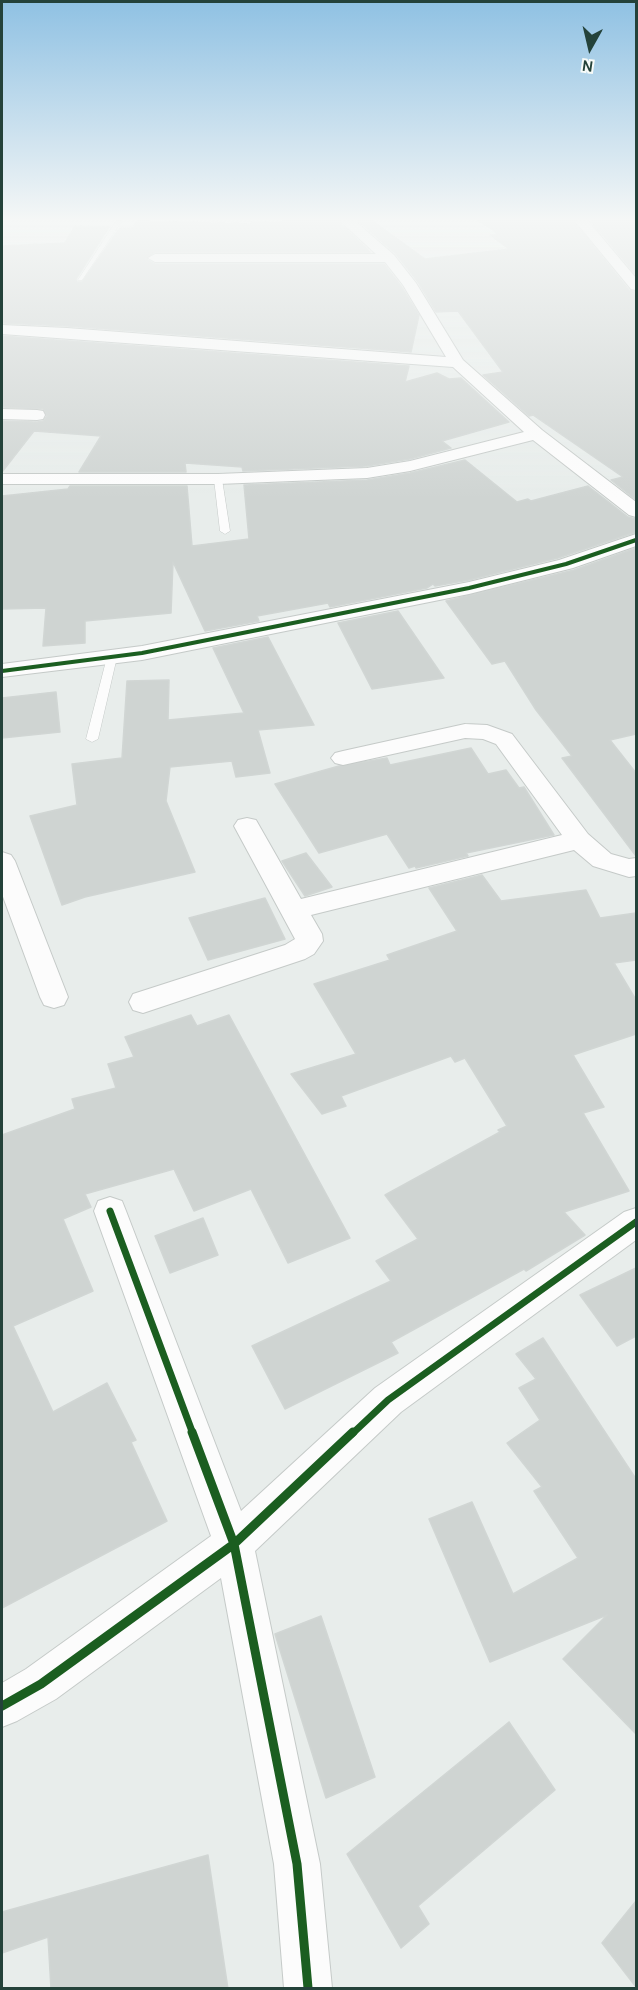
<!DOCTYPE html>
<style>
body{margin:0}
#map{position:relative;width:638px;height:1990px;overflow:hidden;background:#e8edeb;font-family:Karla,sans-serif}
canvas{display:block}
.frame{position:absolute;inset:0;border:3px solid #24423a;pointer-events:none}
.north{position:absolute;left:560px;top:18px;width:60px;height:60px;-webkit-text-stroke:4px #f7fbf9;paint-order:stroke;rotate:188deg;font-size:16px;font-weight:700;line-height:24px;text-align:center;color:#24423a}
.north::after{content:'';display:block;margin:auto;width:21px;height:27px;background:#24423a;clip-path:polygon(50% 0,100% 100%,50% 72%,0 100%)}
</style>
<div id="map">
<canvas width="638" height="1990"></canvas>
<div class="frame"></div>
<div class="north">N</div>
</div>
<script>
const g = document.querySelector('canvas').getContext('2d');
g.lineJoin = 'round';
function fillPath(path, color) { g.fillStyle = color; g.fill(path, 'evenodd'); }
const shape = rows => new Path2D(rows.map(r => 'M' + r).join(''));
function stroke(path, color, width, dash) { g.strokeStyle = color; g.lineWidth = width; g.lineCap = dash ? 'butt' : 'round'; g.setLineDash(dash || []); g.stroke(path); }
const building = shape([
 [137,221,251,224,251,222,281,223,282,221,338,221,370,252,155,252,146,259,155,264,384,264,401,286,419,315,411,352,67,326,2,323,2,246,65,243,75,226,109,227,76,279,77,282,82,282,120,228,133,228,137,221],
 [358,221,373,221,425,259,509,249,490,235,498,234,479,221,573,221,629,290,636,292,636,500,611,480,623,477,533,415,529,416,483,375,503,372,458,311,436,312,418,282,396,254,358,221],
 [591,221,636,221,636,275,591,221],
 [2,336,409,366,405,382,437,373,449,379,461,378,509,422,442,441,451,448,410,459,367,466,243,471,242,467,185,463,186,472,79,472,101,436,34,431,2,472,2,421,37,422,43,421,47,416,43,409,2,407,2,336],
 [465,460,517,502,528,499,531,501,588,486,628,517,636,519,636,532,558,558,469,580,435,586,433,584,427,588,330,607,328,603,257,616,259,621,205,631,173,562,171,613,85,621,85,643,43,646,46,608,2,609,2,496,68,489,70,486,187,486,192,546,249,539,244,485,367,480,410,473,465,460],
 [636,548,636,734,610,740,636,773,636,856,562,758,572,756,536,710,505,661,492,664,446,601,574,570,636,548],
 [398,611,444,678,372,689,338,623,398,611],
 [268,637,314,725,258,730,270,773,236,777,232,761,170,767,166,801,195,872,85,897,62,905,30,816,77,805,72,764,122,758,127,681,169,680,168,720,244,713,213,648,268,637],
 [56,692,60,732,2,738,2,698,56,692],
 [471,748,488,774,506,770,519,788,524,787,554,835,466,853,468,856,416,868,415,866,409,868,387,834,319,853,275,784,339,766,387,758,390,765,471,748],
 [306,853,332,887,305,896,282,861,306,853],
 [482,875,501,901,586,890,600,918,636,913,636,960,614,963,636,1000,636,1034,573,1055,604,1107,583,1113,629,1191,564,1212,585,1235,526,1271,524,1269,391,1342,398,1353,285,1409,252,1346,391,1281,376,1261,418,1239,385,1195,500,1132,498,1130,507,1126,465,1058,455,1062,451,1056,341,1096,346,1106,322,1114,291,1074,356,1054,314,984,390,960,387,955,457,931,429,888,482,875],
 [265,898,285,939,208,960,189,918,265,898],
 [191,1015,197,1026,229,1015,350,1238,288,1263,251,1189,194,1211,174,1169,85,1194,91,1207,63,1219,93,1291,13,1326,53,1412,107,1383,136,1440,131,1442,167,1521,2,1608,2,1135,75,1109,72,1099,116,1088,108,1064,134,1057,125,1037,191,1015],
 [203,1218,218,1255,170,1273,155,1236,203,1218],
 [636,1268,636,1336,617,1346,580,1295,636,1268],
 [543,1338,636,1479,636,1734,563,1659,607,1615,490,1662,429,1519,472,1502,513,1594,578,1558,534,1491,542,1487,507,1443,540,1420,519,1388,536,1379,516,1354,543,1338],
 [321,1616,375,1777,326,1798,275,1634,321,1616],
 [509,1722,555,1790,418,1906,429,1924,401,1948,347,1854,509,1722],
 [208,1855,228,1989,51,1989,48,1937,2,1953,2,1912,208,1855],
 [636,1901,636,1987,602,1943,636,1901]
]);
fillPath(building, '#cfd4d2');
stroke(building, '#d1d6d4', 1.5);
const lane = shape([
 [116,221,122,221,82,280,78,280,116,221],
 [218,476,222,479,230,531,225,534,220,531,214,479,218,476],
 [112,654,117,657,98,739,92,742,86,739,107,657,112,654]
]);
const street = shape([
 [340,221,355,221,394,255,416,283,463,360,542,430,636,502,636,517,629,515,533,440,410,471,367,478,218,484,2,484,2,474,218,474,367,468,410,461,524,432,453,367,2,334,2,325,67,328,446,357,403,285,385,262,155,262,148,258,155,254,376,254,340,221],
 [575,221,588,221,636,278,636,290,631,289,575,221],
 [2,409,37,410,43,411,45,415,43,419,37,420,2,419,2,409],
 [636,534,636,546,573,568,469,594,142,660,2,677,2,664,142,646,469,582,559,560,636,534],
 [465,724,487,725,512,734,588,834,611,854,629,859,636,858,636,876,629,877,593,866,574,850,311,915,322,934,323,941,314,954,305,959,143,1013,133,1010,129,1002,133,994,285,945,295,939,234,826,238,820,247,818,256,820,301,899,562,835,496,744,483,739,465,738,343,765,335,763,331,758,335,753,343,751,465,724],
 [2,852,11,855,15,861,68,997,64,1005,54,1008,44,1005,40,997,2,894,2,852],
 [110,1197,122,1201,126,1211,241,1511,375,1388,624,1212,636,1208,636,1240,401,1412,255,1551,320,1864,332,1988,284,1988,274,1864,221,1578,56,1699,17,1721,2,1727,2,1683,26,1669,211,1536,94,1211,98,1201,110,1197]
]);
stroke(lane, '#c5cac8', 1);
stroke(street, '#c5cac8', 2);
fillPath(lane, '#fcfcfc');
fillPath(street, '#fcfcfc');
stroke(shape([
 [2,671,142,653,469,588,566,564,636,540]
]), '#1b5e20', 4);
stroke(shape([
 [110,1211,193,1434],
 [352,1434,388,1400,636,1222]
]), '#1b5e20', 7);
stroke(shape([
 [192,1432,234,1544,297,1864,308,1988],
 [2,1706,41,1684,234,1544,353,1432]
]), '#1b5e20', 9);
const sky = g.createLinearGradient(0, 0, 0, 499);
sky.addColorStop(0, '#8fc1e3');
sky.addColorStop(0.44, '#f5f7f6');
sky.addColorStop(1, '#f5f7f600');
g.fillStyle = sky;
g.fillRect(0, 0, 638, 499);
</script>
